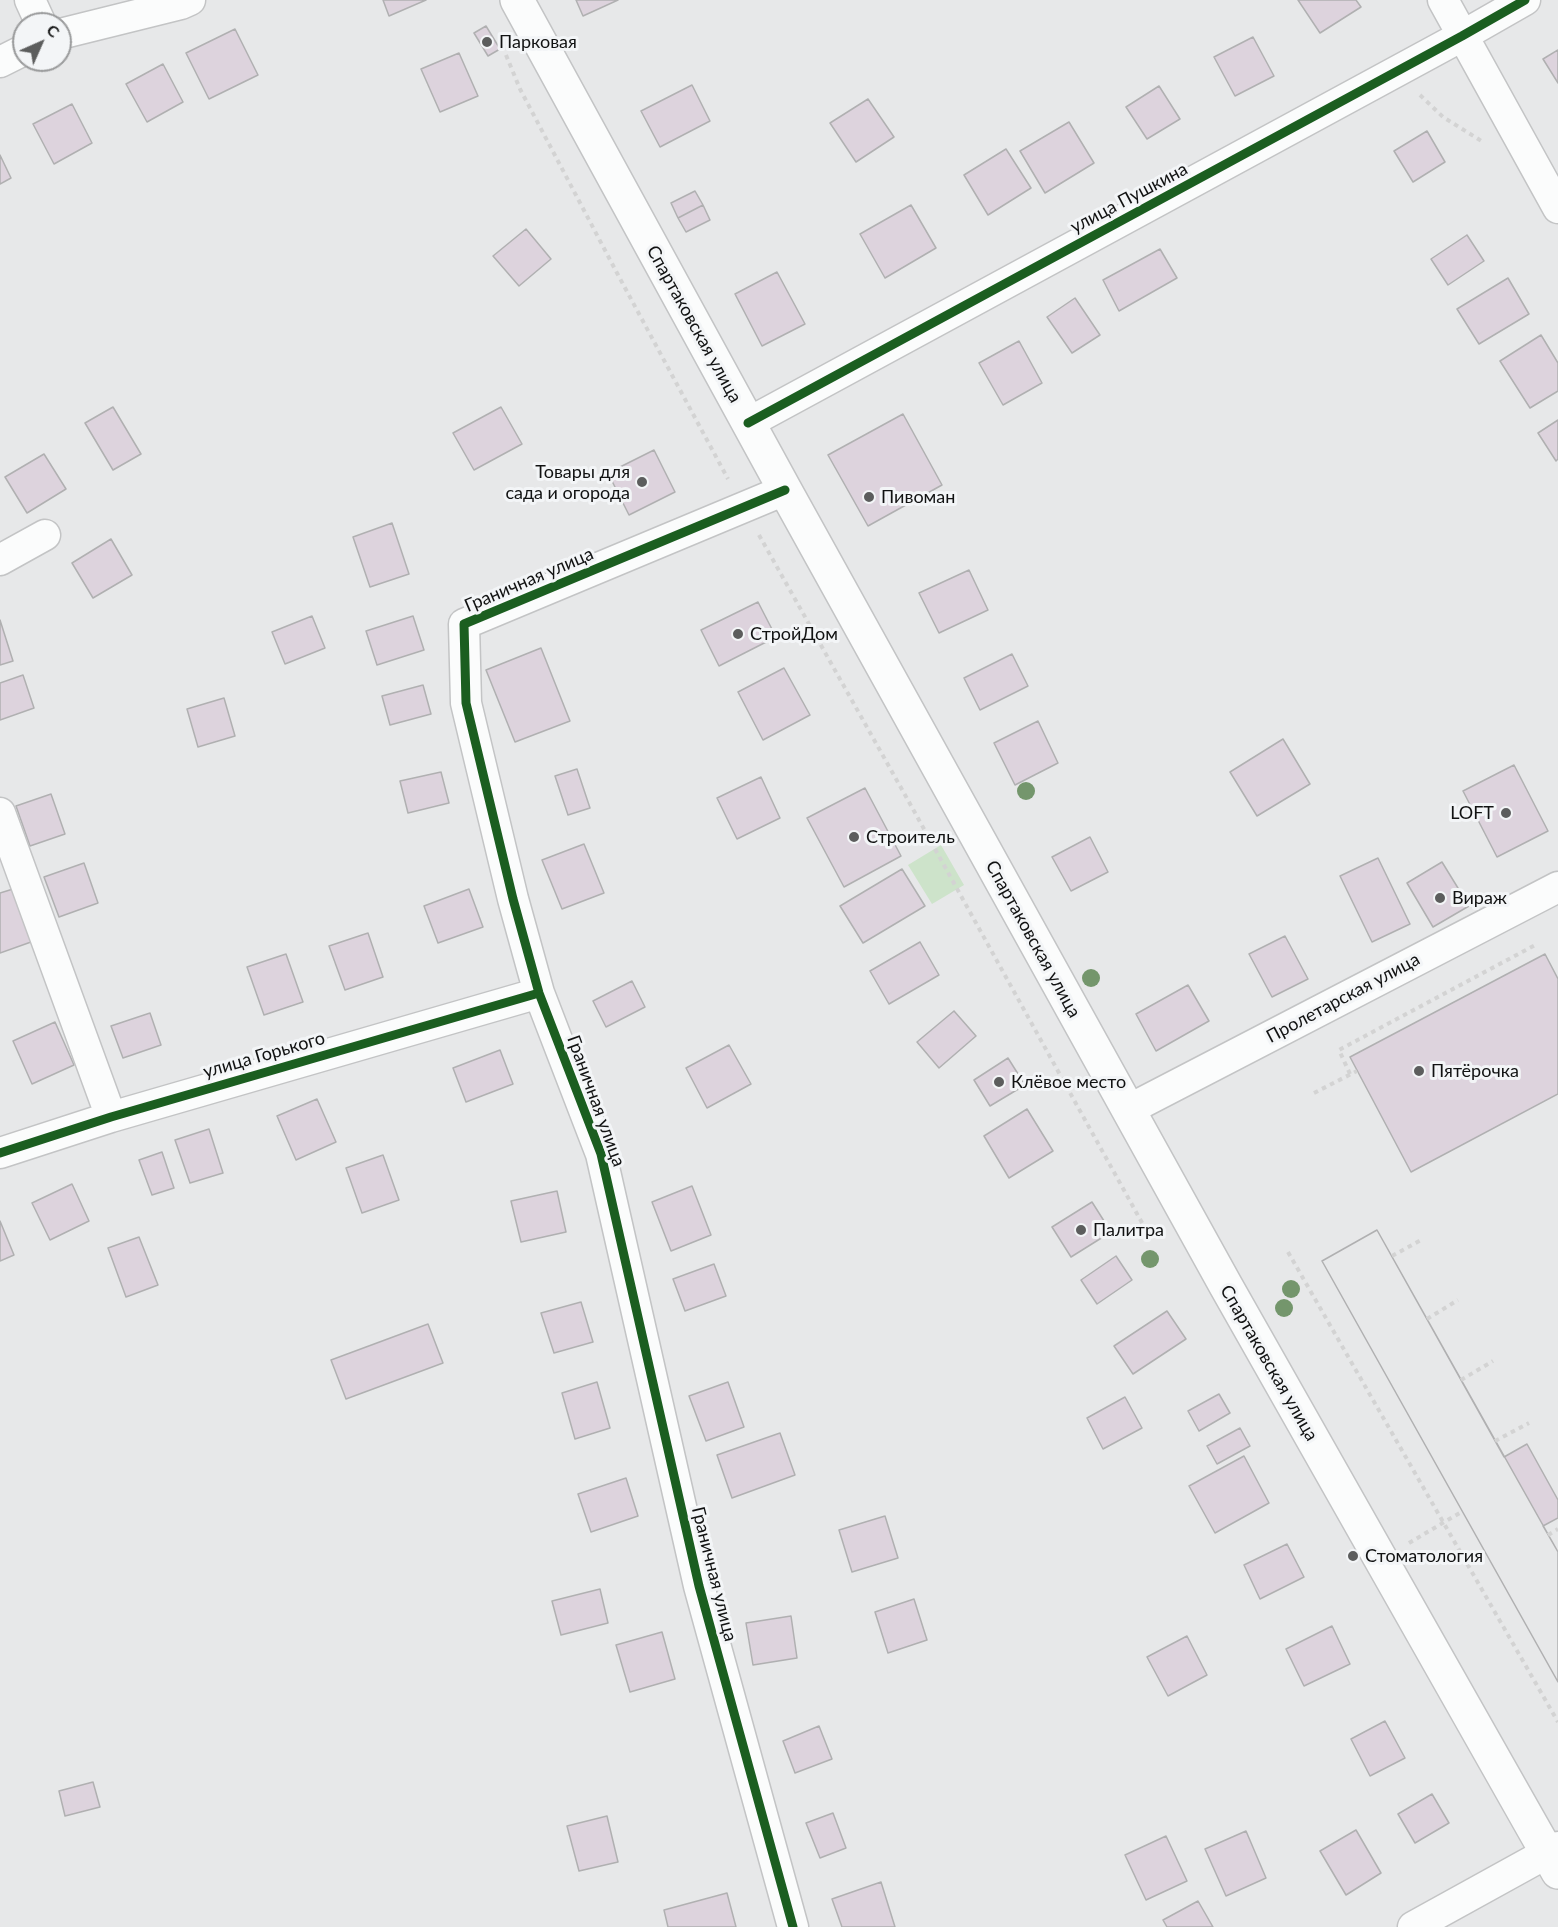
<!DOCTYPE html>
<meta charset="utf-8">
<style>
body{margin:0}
#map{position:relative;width:1558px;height:1927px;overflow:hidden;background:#e7e8e9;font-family:Lato,sans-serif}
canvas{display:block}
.north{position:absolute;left:12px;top:12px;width:60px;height:60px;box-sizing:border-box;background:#f3f5f7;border:2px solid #999a9b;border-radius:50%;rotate:45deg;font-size:16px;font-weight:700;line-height:24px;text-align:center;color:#111212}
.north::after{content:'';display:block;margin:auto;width:21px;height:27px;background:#5c5d5d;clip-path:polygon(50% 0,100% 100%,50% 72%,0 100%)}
</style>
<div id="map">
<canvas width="1558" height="1927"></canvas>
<div class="north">С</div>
</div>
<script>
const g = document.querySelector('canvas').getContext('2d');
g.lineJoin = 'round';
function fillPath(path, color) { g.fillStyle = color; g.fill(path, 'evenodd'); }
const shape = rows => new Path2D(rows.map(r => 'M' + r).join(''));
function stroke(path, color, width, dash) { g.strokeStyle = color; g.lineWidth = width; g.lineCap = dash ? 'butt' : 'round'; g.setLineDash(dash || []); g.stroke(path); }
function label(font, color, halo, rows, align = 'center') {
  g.font = font + ' Lato,sans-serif'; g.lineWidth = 6; g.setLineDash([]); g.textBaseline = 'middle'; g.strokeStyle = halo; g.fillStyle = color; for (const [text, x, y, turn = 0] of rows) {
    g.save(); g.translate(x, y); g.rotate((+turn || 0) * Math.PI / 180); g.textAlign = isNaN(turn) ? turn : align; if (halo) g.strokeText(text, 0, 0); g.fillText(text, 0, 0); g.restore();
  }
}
fillPath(shape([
 [941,845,964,885,932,904,908,865]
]), '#cde3ca');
const building = shape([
 [383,0,426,0,389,16,383,0],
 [576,0,618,0,583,16,576,0],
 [1298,0,1356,0,1361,7,1320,33,1298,0],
 [486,26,500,49,488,56,474,33,486,26],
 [235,29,258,75,209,99,186,53,235,29],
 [1253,37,1274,76,1235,96,1214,57,1253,37],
 [1558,50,1558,83,1543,59,1558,50],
 [459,53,478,96,440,112,421,69,459,53],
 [163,64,183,102,147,122,126,84,163,64],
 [692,85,710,121,660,147,641,111,692,85],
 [1159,86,1180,119,1147,139,1126,107,1159,86],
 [868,99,894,137,856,162,830,123,868,99],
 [72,104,92,143,54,164,33,124,72,104],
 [1069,122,1094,163,1045,193,1020,151,1069,122],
 [1427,131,1445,162,1413,182,1394,151,1427,131],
 [1006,149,1031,188,988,215,964,175,1006,149],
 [0,155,11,178,0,184,0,155],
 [695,191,703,205,678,218,671,203,695,191],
 [703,205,710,220,686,232,678,218,703,205],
 [911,205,936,248,885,278,860,234,911,205],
 [526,229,551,259,519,286,493,256,526,229],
 [1467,235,1484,261,1448,285,1431,259,1467,235],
 [1160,249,1177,278,1119,311,1103,280,1160,249],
 [777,272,805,324,762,346,735,294,777,272],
 [1508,278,1529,314,1479,344,1457,309,1508,278],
 [1075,298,1100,335,1072,353,1047,317,1075,298],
 [1541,335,1558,363,1558,391,1530,408,1500,361,1541,335],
 [1019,341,1042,383,1003,405,979,363,1019,341],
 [113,407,141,454,113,470,85,423,113,407],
 [501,407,522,444,474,470,453,433,501,407],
 [903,414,942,485,868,526,828,455,903,414],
 [1558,420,1558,459,1556,461,1538,433,1558,420],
 [654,450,675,492,629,515,608,473,654,450],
 [44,454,66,489,27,513,5,477,44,454],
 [392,523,409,574,370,587,353,537,392,523],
 [111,539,132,575,93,598,72,563,111,539],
 [969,570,988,610,939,633,919,593,969,570],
 [758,602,776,637,719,666,701,630,758,602],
 [312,616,325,648,285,664,272,632,312,616],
 [413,616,424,650,377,665,366,631,413,616],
 [0,620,13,661,0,665,0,620],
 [541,648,570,721,515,742,486,670,541,648],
 [1012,654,1028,686,980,710,964,678,1012,654],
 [784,668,810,715,763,740,738,692,784,668],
 [23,675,34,708,0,720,0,683,23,675],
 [423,685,431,714,390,725,382,696,423,685],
 [224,698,235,736,198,747,187,709,224,698],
 [1038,721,1058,763,1015,785,994,743,1038,721],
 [1283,739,1310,784,1257,816,1230,772,1283,739],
 [1514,765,1548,831,1497,857,1463,791,1514,765],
 [577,769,590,808,568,815,555,776,577,769],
 [441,772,449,803,408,813,400,781,441,772],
 [761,777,780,818,737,839,717,798,761,777],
 [865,788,901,856,844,887,807,818,865,788],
 [51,794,65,834,30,846,16,806,51,794],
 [1090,837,1108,872,1071,891,1052,857,1090,837],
 [584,844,604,893,562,909,542,860,584,844],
 [1378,858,1410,924,1372,942,1340,876,1378,858],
 [1442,862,1469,906,1433,927,1407,883,1442,862],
 [84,863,98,903,59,917,44,877,84,863],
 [902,869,925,906,863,943,840,906,902,869],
 [13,889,31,942,0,953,0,893,13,889],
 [469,889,483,927,438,943,424,906,469,889],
 [368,933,383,977,345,990,329,946,368,933],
 [1285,936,1308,979,1272,997,1249,954,1285,936],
 [920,942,939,975,889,1004,870,971,920,942],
 [286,954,303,1002,264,1015,247,967,286,954],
 [1545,954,1558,979,1558,1094,1411,1172,1350,1057,1545,954],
 [632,981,645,1007,606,1027,593,1001,632,981],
 [1188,985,1209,1021,1156,1051,1136,1014,1188,985],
 [954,1011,976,1036,939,1068,917,1042,954,1011],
 [150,1013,161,1045,123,1058,111,1026,150,1013],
 [55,1022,74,1065,32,1084,13,1041,55,1022],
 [729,1045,751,1084,707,1108,686,1068,729,1045],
 [500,1050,513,1084,466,1102,453,1068,500,1050],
 [1008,1058,1025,1085,990,1106,974,1080,1008,1058],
 [317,1099,336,1142,296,1160,277,1116,317,1099],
 [1027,1109,1053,1151,1009,1178,984,1136,1027,1109],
 [209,1129,223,1173,190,1183,175,1140,209,1129],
 [162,1152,174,1188,152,1195,139,1160,162,1152],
 [383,1155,399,1200,362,1213,346,1168,383,1155],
 [72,1184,89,1221,50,1240,32,1203,72,1184],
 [692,1186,711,1235,671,1251,652,1202,692,1186],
 [557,1191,566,1232,521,1242,511,1201,557,1191],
 [1092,1202,1111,1232,1071,1257,1052,1227,1092,1202],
 [0,1221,14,1255,0,1261,0,1221],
 [1377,1230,1504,1457,1527,1444,1558,1500,1558,1518,1543,1526,1558,1552,1558,1682,1322,1261,1377,1230],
 [1377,1230,1558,1552,1558,1682,1322,1261,1377,1230],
 [139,1237,158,1285,126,1297,108,1248,139,1237],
 [1116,1256,1132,1280,1097,1304,1081,1280,1116,1256],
 [714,1264,726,1296,685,1311,673,1279,714,1264],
 [581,1302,593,1342,554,1353,541,1313,581,1302],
 [1167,1311,1186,1339,1133,1374,1114,1346,1167,1311],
 [428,1324,443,1363,346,1399,331,1360,428,1324],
 [597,1382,610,1428,575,1439,562,1393,597,1382],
 [728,1382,744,1427,706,1441,689,1396,728,1382],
 [1219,1394,1230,1413,1199,1431,1188,1411,1219,1394],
 [1125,1397,1142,1428,1103,1449,1087,1418,1125,1397],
 [1240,1428,1250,1446,1217,1464,1207,1446,1240,1428],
 [780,1433,795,1475,732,1498,717,1455,780,1433],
 [1244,1456,1269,1503,1215,1533,1189,1486,1244,1456],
 [626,1478,638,1516,591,1532,578,1494,626,1478],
 [885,1516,898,1558,852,1572,839,1530,885,1516],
 [1287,1544,1304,1577,1260,1599,1244,1565,1287,1544],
 [600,1589,608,1623,561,1635,552,1601,600,1589],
 [914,1599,927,1640,888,1653,875,1612,914,1599],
 [791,1616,797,1658,753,1665,746,1623,791,1616],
 [1332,1626,1350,1664,1304,1686,1286,1649,1332,1626],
 [662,1632,675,1679,630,1692,616,1645,662,1632],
 [1187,1636,1207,1675,1168,1696,1147,1657,1187,1636],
 [1385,1721,1405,1758,1370,1776,1351,1739,1385,1721],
 [819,1726,832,1759,795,1773,783,1741,819,1726],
 [93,1782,100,1807,65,1816,59,1791,93,1782],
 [1432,1794,1449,1823,1415,1843,1398,1814,1432,1794],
 [833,1813,846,1848,820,1858,806,1823,833,1813],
 [607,1816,618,1862,579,1871,567,1826,607,1816],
 [1356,1830,1381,1873,1346,1895,1320,1851,1356,1830],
 [1246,1831,1266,1878,1226,1896,1205,1849,1246,1831],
 [1166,1836,1187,1881,1146,1900,1125,1855,1166,1836],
 [881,1882,895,1927,842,1927,832,1899,881,1882],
 [727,1893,736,1927,668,1927,664,1910,727,1893],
 [1198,1901,1213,1927,1167,1927,1163,1920,1198,1901]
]);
fillPath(building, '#ddd3dd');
stroke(building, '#b0b0b1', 1.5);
const street = shape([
 [30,0,41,24],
 [1443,0,1558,208],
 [60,34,181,4,190,0],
 [0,62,24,50],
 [748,423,1462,36,1525,0],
 [785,490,464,624,466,703,513,899,539,993,601,1154,699,1586,793,1927],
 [0,560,45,535],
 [0,813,111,1117],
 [1128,1110,1558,887],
 [0,1153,111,1117,539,993],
 [1413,1927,1558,1847]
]);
const primary = shape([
 [517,0,785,490,1226,1286,1558,1872]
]);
stroke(street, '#c3c4c5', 33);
stroke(primary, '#c3c4c5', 36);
stroke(shape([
 [506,55,520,89,617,273,728,479],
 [1420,95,1443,117,1483,142],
 [759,535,909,802,1146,1230],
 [1350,1074,1339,1050,1537,944],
 [1314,1093,1357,1071],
 [1288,1252,1558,1722],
 [1392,1256,1423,1239],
 [1427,1319,1458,1300],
 [1461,1380,1493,1361],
 [1495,1441,1529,1423],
 [1548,1535,1558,1529],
 [1409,1543,1463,1511]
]), '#d3d3d3', 4, [4.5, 4.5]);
stroke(street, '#fbfcfc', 30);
stroke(primary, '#fbfcfc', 33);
stroke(shape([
 [748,423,1462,36,1525,0],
 [785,490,464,624,466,703,513,899,539,993,601,1154,699,1586,793,1927],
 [0,1153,111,1117,539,993]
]), '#1b5e20', 9);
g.fillStyle = '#74966c';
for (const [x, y] of [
 [1026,791],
 [1091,978],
 [1150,1259],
 [1291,1289],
 [1284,1308]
]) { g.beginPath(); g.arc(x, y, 9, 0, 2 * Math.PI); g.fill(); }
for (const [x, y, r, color] of [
 [487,42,6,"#5c5d5d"],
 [642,482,6,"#5c5d5d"],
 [869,497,6,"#5c5d5d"],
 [738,634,6,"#5c5d5d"],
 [1506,813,6,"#5c5d5d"],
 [854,837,6,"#5c5d5d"],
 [1440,898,6,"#5c5d5d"],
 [1419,1071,6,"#5c5d5d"],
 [999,1082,6,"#5c5d5d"],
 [1081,1230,6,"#5c5d5d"],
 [1353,1556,6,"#5c5d5d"]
]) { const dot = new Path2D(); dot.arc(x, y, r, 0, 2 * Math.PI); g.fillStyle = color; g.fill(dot); stroke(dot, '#f3f5f7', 2); }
label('18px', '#111212', '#f3f5f7', [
 ["Парковая",499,42],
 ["Товары для",630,472,"right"],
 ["сада и огорода",630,493,"right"],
 ["Пивоман",881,497],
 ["СтройДом",750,634],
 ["LOFT",1494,813,"right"],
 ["Строитель",866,837],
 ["Вираж",1452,898],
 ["Пятёрочка",1431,1071],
 ["Клёвое место",1011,1082],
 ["Палитра",1093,1230],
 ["Стоматология",1365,1556]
], 'left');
label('18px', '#111212', '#f3f5f7', [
 ["улица Пушкина",1129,198,-28],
 ["Спартаковская улица",694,324,61],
 ["Граничная улица",529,580,-23],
 ["Спартаковская улица",1033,939,61],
 ["Пролетарская улица",1343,998,-28],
 ["улица Горького",264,1055,-16],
 ["Граничная улица",596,1101,70],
 ["Спартаковская улица",1269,1363,60],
 ["Граничная улица",714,1574,76]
]);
</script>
